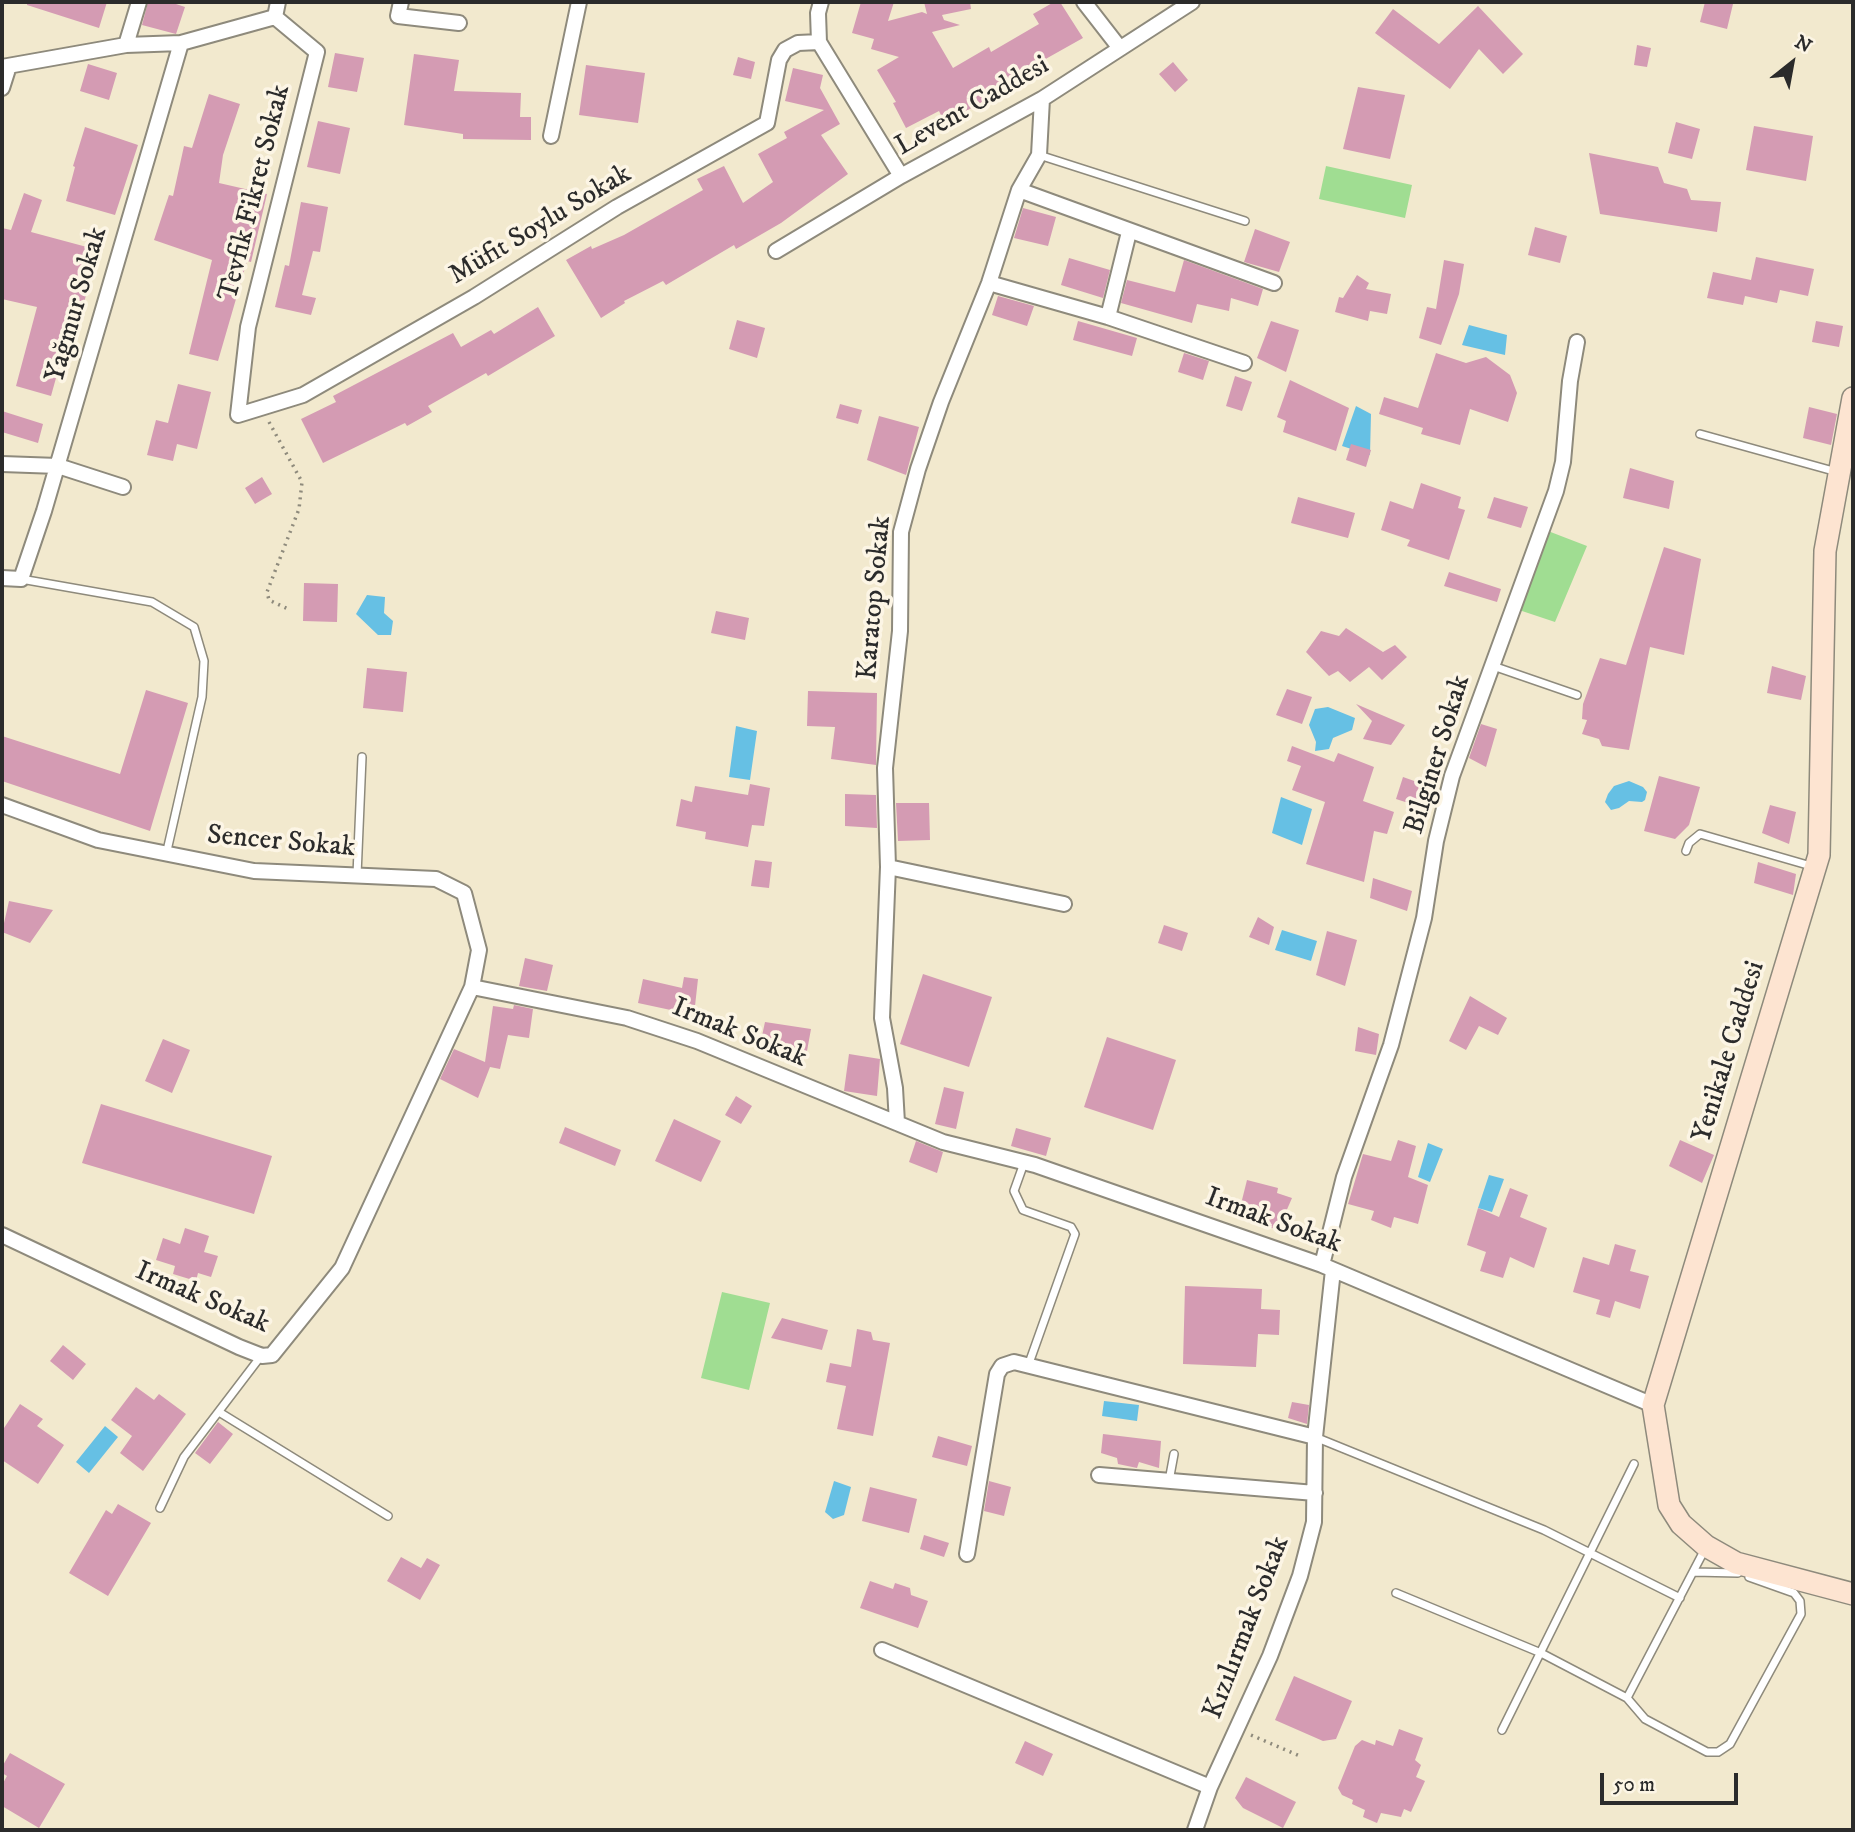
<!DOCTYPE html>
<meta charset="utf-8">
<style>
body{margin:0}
#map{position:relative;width:1855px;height:1832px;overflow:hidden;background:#f2e9ce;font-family:"IM FELL DW Pica",serif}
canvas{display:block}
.frame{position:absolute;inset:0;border:4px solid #2b2b2b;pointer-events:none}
.north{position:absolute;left:1757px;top:28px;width:70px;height:70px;-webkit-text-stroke:5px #fcf5e5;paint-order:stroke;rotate:31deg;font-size:19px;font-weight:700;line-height:28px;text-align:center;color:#2b2b2b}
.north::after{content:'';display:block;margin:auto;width:24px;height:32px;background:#2b2b2b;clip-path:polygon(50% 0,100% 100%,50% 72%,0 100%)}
.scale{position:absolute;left:1600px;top:1773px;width:138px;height:32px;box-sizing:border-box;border:4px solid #2b2b2b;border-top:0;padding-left:9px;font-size:21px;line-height:24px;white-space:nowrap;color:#2b2b2b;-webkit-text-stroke:5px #fcf5e5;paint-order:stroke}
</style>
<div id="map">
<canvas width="1855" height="1832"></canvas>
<div class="frame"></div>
<div class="north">N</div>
<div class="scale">50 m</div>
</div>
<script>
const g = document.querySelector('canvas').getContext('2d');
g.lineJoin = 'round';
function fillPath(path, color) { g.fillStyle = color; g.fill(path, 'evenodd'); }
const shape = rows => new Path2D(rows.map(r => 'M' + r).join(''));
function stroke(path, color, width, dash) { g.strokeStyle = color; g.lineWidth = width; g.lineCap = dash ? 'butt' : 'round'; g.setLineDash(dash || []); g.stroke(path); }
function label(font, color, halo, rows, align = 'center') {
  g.font = font + ' "IM FELL DW Pica",serif'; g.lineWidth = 7; g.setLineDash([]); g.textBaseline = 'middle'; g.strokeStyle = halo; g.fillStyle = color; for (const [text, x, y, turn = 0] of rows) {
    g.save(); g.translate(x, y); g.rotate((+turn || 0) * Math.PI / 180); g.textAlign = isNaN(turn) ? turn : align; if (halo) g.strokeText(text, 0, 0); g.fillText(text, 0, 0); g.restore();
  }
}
fillPath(shape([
 [1326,166,1412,185,1405,218,1319,199],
 [1548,531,1587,546,1555,622,1516,609],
 [722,1292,770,1303,749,1390,701,1378]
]), '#a0dd92');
fillPath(shape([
 [1469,325,1507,335,1505,355,1462,345],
 [1356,406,1371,414,1370,455,1342,446],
 [367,595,385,597,384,613,393,621,391,635,378,635,356,614],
 [1328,707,1355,718,1352,730,1333,738,1329,749,1315,751,1316,742,1309,725,1315,709],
 [736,726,757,731,750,780,729,777],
 [1629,781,1643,787,1647,792,1645,800,1642,802,1629,801,1619,808,1611,810,1605,802,1608,794,1614,786],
 [1281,797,1312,809,1302,845,1272,833],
 [1282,930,1317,941,1311,961,1275,950],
 [1428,1143,1443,1149,1430,1182,1418,1177],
 [1489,1175,1504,1179,1492,1212,1478,1208],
 [1104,1401,1139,1405,1137,1421,1102,1416],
 [105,1426,118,1437,89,1473,76,1462],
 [834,1481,851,1487,844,1515,833,1519,825,1512]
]), '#66c0e4');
fillPath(shape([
 [27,2,107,2,99,28,27,5],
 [148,2,170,2,185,7,176,34,142,25],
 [861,2,894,2,888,21,922,12,927,14,924,2,970,2,971,9,942,15,944,20,960,25,932,32,953,68,989,47,991,52,1039,24,1033,14,1054,2,1060,2,1083,38,1042,61,1045,66,945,123,939,111,906,128,893,103,896,102,877,70,899,57,871,49,874,39,852,33],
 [1705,2,1733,4,1727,29,1700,22],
 [1478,6,1523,54,1503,74,1479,49,1450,89,1375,33,1393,9,1439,44],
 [1637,45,1651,48,1647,67,1634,65],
 [335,53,364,58,357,92,328,87],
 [414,54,459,60,454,91,521,93,520,117,531,117,531,140,463,139,463,134,404,125],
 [738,57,755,62,751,79,733,75],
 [1173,62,1188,80,1175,92,1159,74],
 [88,64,117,73,109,100,80,91],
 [586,65,645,73,638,123,579,115],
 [793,68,823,75,820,88,840,124,821,135,848,174,781,223,736,249,734,245,666,285,663,281,624,301,625,303,601,318,566,260,591,246,592,249,624,235,703,190,697,179,724,166,743,203,773,182,758,154,787,138,784,132,824,110,785,101],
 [1358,87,1405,95,1390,159,1343,149],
 [209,94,240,104,223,155,219,183,267,194,251,262,247,261,218,361,189,354,212,260,154,240,169,195,173,196,184,146,192,148],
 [318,121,350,128,340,174,307,167],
 [1676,122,1700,129,1692,159,1668,153],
 [1754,126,1813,136,1806,181,1746,170],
 [85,127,138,145,115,215,66,201,75,167,73,166],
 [1589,153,1658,167,1664,183,1687,189,1691,200,1721,202,1717,232,1600,214],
 [24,193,42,200,31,232,98,250,85,299,70,344,66,342,51,396,16,386,37,307,2,299,2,228,11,230],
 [301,202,328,207,320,252,313,251,302,295,316,298,311,315,275,307,285,265,289,266],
 [1023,208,1056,217,1048,246,1014,238],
 [1535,227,1567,236,1560,263,1528,255],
 [1255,229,1290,242,1279,272,1244,262],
 [1756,257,1814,269,1808,296,1780,290,1777,303,1745,296,1743,305,1707,298,1713,272,1751,280],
 [1069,258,1110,270,1103,298,1061,285],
 [1184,260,1263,289,1258,306,1231,298,1229,311,1197,304,1192,323,1121,303,1127,280,1175,292],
 [1444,260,1464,264,1459,294,1441,345,1419,338,1427,307,1436,309],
 [1357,275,1369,283,1366,289,1391,294,1387,314,1370,311,1368,321,1335,312,1339,297,1343,298],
 [998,296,1034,306,1027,326,992,315],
 [538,307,555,336,488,376,486,373,428,406,432,412,407,426,405,423,323,463,301,419,336,402,333,396,453,333,461,347,491,330,494,334],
 [737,320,765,328,757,358,729,349],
 [1078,321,1137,338,1132,356,1073,340],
 [1271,321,1299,330,1286,372,1257,358],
 [1816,321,1843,326,1839,347,1812,342],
 [1184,353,1209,361,1203,380,1178,372],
 [1436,353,1466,363,1486,357,1510,375,1517,393,1508,422,1470,409,1460,445,1421,434,1423,428,1379,414,1384,397,1418,408],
 [1235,376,1252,382,1242,411,1226,406],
 [1290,380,1349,408,1336,451,1283,432,1286,421,1277,417],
 [178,384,211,392,197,449,177,444,173,461,147,455,156,420,168,423],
 [840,404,862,410,858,424,836,418],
 [1809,407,1837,414,1831,445,1803,438],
 [2,411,43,424,38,443,2,432],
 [879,416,919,427,906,475,867,460],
 [1351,444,1371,450,1366,467,1346,460],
 [1630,468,1674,481,1669,509,1623,498],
 [262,477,272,494,255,504,245,488],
 [1421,483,1461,497,1458,508,1465,510,1449,560,1407,546,1410,540,1381,530,1390,501,1413,509],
 [1298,497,1355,513,1348,538,1291,523],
 [1494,497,1528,507,1521,528,1487,518],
 [1664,547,1701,559,1684,655,1650,647,1629,750,1602,746,1599,739,1582,734,1587,720,1582,719,1583,704,1600,658,1626,665],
 [1449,572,1501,589,1497,602,1444,586],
 [304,583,338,584,337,622,303,621],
 [716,611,749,618,745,640,711,633],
 [1346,628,1383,652,1395,645,1407,657,1382,680,1369,667,1350,682,1338,671,1329,676,1306,652,1321,631,1339,636],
 [1772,666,1806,676,1801,700,1767,693],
 [367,668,407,672,403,712,363,708],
 [1287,689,1312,697,1302,724,1276,715],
 [146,690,188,703,150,831,2,781,2,736,120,774],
 [808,691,877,693,876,765,831,759,835,727,807,726],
 [1356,704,1405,725,1391,745,1363,739,1372,721],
 [1481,724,1497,729,1486,767,1469,758],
 [1292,746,1334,762,1338,753,1374,767,1363,801,1394,812,1387,834,1374,831,1364,882,1306,864,1325,802,1292,790,1301,766,1287,761],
 [1659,776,1700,787,1689,825,1675,839,1644,831],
 [1403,777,1434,788,1430,810,1396,799],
 [750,784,770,788,764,826,752,825,748,847,705,839,706,832,676,826,681,799,692,802,695,786,748,795],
 [845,794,876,795,877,828,845,826],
 [896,803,929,803,930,840,898,841],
 [1770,805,1796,812,1789,844,1762,833],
 [755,860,772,862,769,888,751,886],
 [1758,862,1796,874,1793,895,1754,883],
 [1373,878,1412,891,1407,911,1370,898],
 [9,901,53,910,30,943,2,932],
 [1258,917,1274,927,1269,945,1249,937],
 [1164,925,1188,933,1182,951,1158,943],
 [1327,931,1357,940,1345,986,1316,975],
 [525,958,553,965,547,991,519,986],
 [923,974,992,997,969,1067,900,1044],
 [684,977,698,979,694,1015,638,1003,643,979,682,988],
 [1470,996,1507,1018,1498,1035,1479,1026,1466,1050,1449,1041],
 [514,1005,533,1009,529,1038,508,1035,500,1069,490,1067,478,1098,440,1079,454,1049,485,1062,493,1006,513,1009],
 [765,1022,811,1029,807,1051,760,1045],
 [1358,1027,1379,1034,1376,1055,1355,1051],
 [1107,1037,1176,1060,1153,1130,1084,1107],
 [163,1039,190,1050,172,1093,145,1081],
 [849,1054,880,1059,877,1096,844,1091],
 [944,1087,964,1092,956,1129,935,1124],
 [736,1096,752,1106,741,1124,725,1115],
 [101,1104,272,1156,254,1214,82,1163],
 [674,1119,721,1141,701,1182,655,1161],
 [565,1127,621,1150,615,1166,559,1143],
 [1016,1128,1051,1138,1046,1156,1011,1146],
 [1398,1140,1416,1146,1408,1177,1428,1185,1418,1224,1394,1217,1391,1228,1371,1220,1374,1211,1348,1204,1363,1154,1391,1161],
 [1680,1140,1714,1155,1702,1183,1669,1166],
 [916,1141,943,1152,937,1173,909,1162],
 [1247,1180,1278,1188,1277,1193,1292,1198,1278,1230,1238,1216],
 [1510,1188,1528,1195,1520,1217,1547,1228,1534,1268,1510,1257,1503,1278,1480,1271,1486,1252,1467,1245,1478,1208,1499,1217],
 [185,1228,209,1236,204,1252,218,1256,211,1277,198,1273,196,1281,173,1274,175,1266,156,1260,163,1238,180,1244],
 [1615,1244,1636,1250,1630,1271,1649,1276,1640,1309,1615,1301,1610,1318,1596,1314,1600,1300,1573,1292,1583,1257,1609,1265],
 [1185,1286,1262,1289,1261,1309,1280,1310,1279,1335,1258,1334,1256,1367,1183,1364],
 [782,1318,828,1330,822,1350,771,1338],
 [857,1329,871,1332,873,1340,890,1343,873,1436,837,1429,846,1386,826,1382,830,1363,851,1367],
 [63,1345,86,1364,73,1380,50,1361],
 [136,1387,154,1400,159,1394,186,1414,143,1471,120,1453,132,1436,111,1420],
 [1292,1402,1309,1405,1307,1424,1288,1418],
 [20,1404,43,1419,37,1426,64,1445,38,1484,2,1460,2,1431],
 [218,1422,233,1434,210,1464,195,1453],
 [1103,1434,1161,1441,1159,1468,1139,1462,1137,1468,1118,1464,1117,1458,1101,1453],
 [938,1436,972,1446,967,1466,932,1457],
 [989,1481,1011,1487,1004,1516,984,1511],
 [870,1487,917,1499,909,1533,862,1521],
 [118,1504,151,1523,108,1596,69,1573,106,1510,112,1514],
 [924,1535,949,1543,944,1557,920,1549],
 [401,1557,421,1568,427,1558,440,1565,420,1600,387,1581],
 [870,1581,893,1589,895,1583,910,1588,911,1595,928,1601,918,1628,860,1608],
 [1294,1676,1352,1701,1336,1739,1323,1741,1275,1720],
 [1399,1729,1423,1738,1415,1760,1421,1765,1416,1777,1425,1781,1411,1812,1404,1809,1401,1817,1381,1813,1377,1823,1363,1817,1365,1810,1352,1804,1353,1800,1342,1795,1338,1788,1355,1746,1362,1740,1375,1745,1376,1740,1393,1746],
 [1025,1741,1053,1754,1043,1776,1015,1763],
 [10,1753,65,1784,39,1828,2,1806,2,1785,7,1776,2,1773,2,1767],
 [1246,1777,1296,1802,1283,1828,1243,1808,1235,1798]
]), '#d49bb3');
const lane = shape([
 [1039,155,1245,221],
 [1700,434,1837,472],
 [21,579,152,602,194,627,204,661,202,697,166,855],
 [1493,666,1577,695],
 [1686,851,1689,843,1700,834,1811,866],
 [357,875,362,757],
 [1024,1163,1014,1191,1023,1210,1071,1227,1075,1234,1028,1366],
 [219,1412,388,1516],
 [1315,1437,1544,1530,1680,1598],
 [1169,1481,1174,1454],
 [160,1508,184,1457,261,1356],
 [1706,1547,1627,1698,1645,1719,1707,1752,1718,1752,1730,1744,1801,1614,1800,1601,1794,1593,1749,1577],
 [1694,1572,1738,1573],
 [1396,1593,1541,1653,1627,1698],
 [1502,1730,1634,1464]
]);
const street = shape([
 [278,2,275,17,317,52,248,327,238,415,303,395,474,297,617,207,767,123,779,60,785,50,798,43,819,42],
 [401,2,398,16,459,23],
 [821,2,818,13,819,42,901,176],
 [1084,2,1119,47],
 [126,45,139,2],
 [2,67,126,45,181,43,275,17],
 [2,88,9,66],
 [551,136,579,2],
 [1019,190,1274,283],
 [776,251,901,176,1042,99,1192,2],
 [989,283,1108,317,1244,363],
 [1108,317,1129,232],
 [2,464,58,466,123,487],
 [2,578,21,579,44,511,181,43],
 [2,805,98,840,254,871,436,879,464,893,479,950,472,987],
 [888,867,1064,904],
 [897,1123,895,1088,882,1018,888,867,885,768,900,631,901,532,918,469,941,402,989,283,1019,190,1039,155,1042,99],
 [2,1235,239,1347,262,1356,272,1355,342,1268,472,987,627,1018,697,1041,943,1142,1035,1165,1322,1265,1653,1405],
 [1322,1265,1344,1177,1391,1045,1424,918,1436,841,1452,776,1556,491,1563,462,1570,381,1577,342],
 [1099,1475,1315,1493],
 [967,1554,997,1374,1002,1366,1014,1362,1315,1437],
 [882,1650,1210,1787],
 [1195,1830,1210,1787,1270,1656,1300,1576,1314,1522,1315,1437,1333,1270]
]);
const secondary = shape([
 [1853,398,1825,551,1819,855,1653,1405,1669,1505,1681,1524,1706,1546,1736,1563,1853,1594]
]);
stroke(lane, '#8e8a7c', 10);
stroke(street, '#8e8a7c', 18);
stroke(secondary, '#8e8a7c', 24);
stroke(shape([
 [269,422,302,482,299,509,267,592,269,600,288,609],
 [1251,1735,1300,1756]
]), '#8e8a7c', 3.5, [2, 5]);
stroke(lane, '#fff', 7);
stroke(street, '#fff', 14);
stroke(secondary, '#fde4d1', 21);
label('28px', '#2b2b2b', '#fcf5e5', [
 ["Levent Caddesi",973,107,-30],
 ["Tevfik Fikret Sokak",256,193,-76],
 ["Müfit Soylu Sokak",541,226,-31],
 ["Yağmur Sokak",78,305,-74],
 ["Karatop Sokak",876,598,-85],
 ["Bilginer Sokak",1439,755,-73],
 ["Sencer Sokak",281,843,5],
 ["Irmak Sokak",739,1034,22],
 ["Yenikale Caddesi",1730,1052,-73],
 ["Irmak Sokak",1273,1222,20],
 ["Irmak Sokak",202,1299,23],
 ["Kızılırmak Sokak",1248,1628,-69]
]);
</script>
